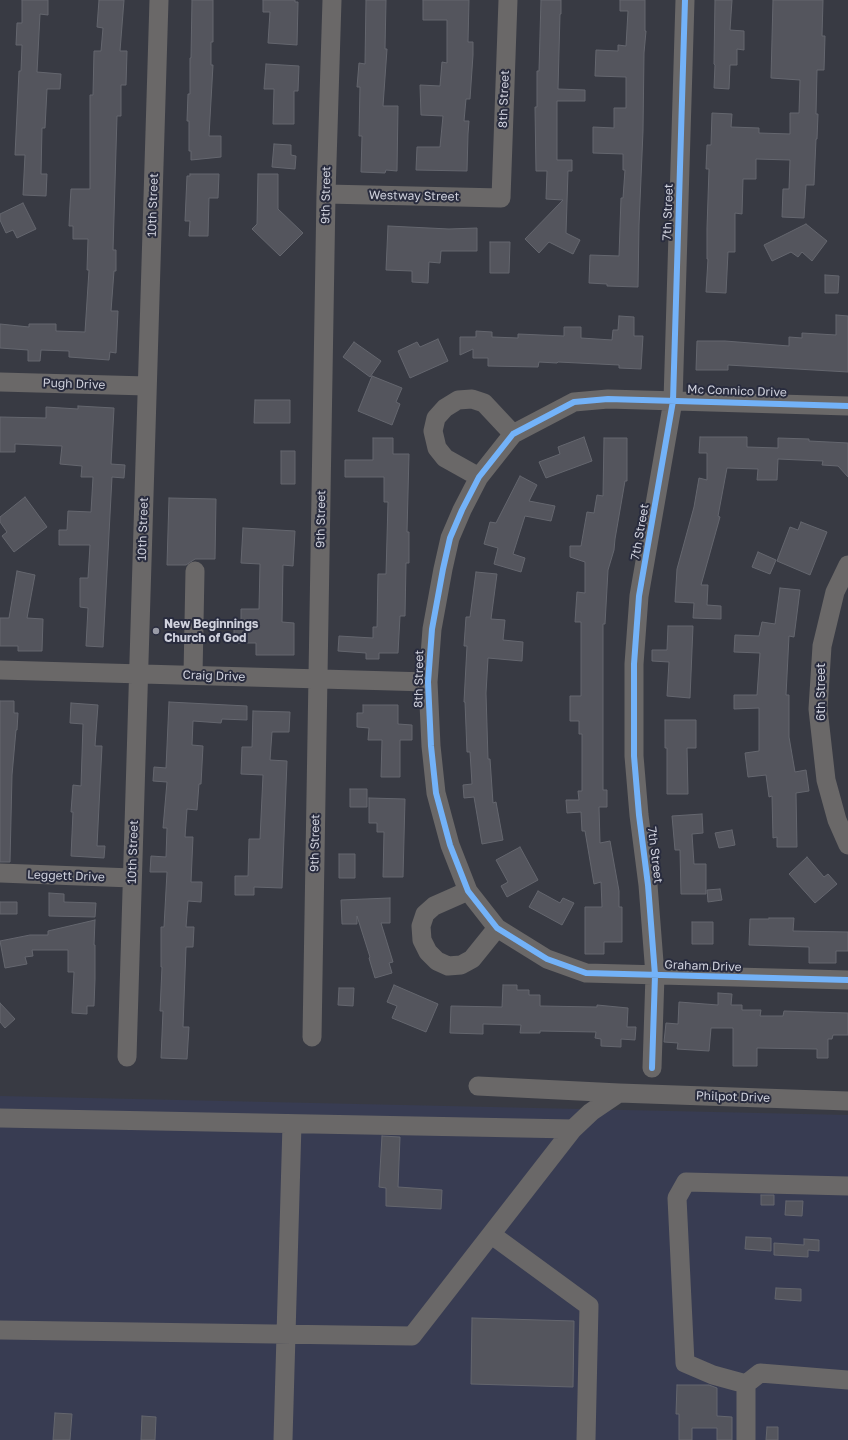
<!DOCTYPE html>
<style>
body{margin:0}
canvas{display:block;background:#383a43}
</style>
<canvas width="848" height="1440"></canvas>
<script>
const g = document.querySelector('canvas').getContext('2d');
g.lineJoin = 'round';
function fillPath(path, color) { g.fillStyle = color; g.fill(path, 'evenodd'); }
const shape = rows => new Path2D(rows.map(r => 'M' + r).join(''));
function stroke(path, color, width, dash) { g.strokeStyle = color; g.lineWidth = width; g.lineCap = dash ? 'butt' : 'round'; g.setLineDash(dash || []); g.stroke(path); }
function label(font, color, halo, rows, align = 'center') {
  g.font = font + ' "Golos Text",sans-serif'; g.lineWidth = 4; g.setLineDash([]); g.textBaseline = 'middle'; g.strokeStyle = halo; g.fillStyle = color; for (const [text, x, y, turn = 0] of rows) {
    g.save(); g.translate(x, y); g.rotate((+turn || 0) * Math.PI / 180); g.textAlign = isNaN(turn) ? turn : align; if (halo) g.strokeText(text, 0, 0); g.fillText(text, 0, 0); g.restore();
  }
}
fillPath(shape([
 [0,1096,848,1115,848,1440,0,1440]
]), '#383c52');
const building = shape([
 [22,0,48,0,48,15,40,14,37,72,61,74,60,89,47,89,45,128,42,128,41,174,47,174,46,196,23,195,25,155,15,155,19,71,21,71,22,45,16,45,17,23,22,23,22,0],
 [99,0,124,0,120,51,127,51,126,85,121,85,121,116,117,116,113,250,116,250,116,271,114,271,111,311,118,311,116,353,110,352,109,360,69,357,69,351,41,350,40,361,28,361,28,350,0,348,0,324,29,327,29,324,56,324,56,331,85,332,89,270,87,270,88,239,73,239,73,226,69,226,70,205,71,189,90,189,90,95,93,95,94,51,101,51,103,28,97,27,99,0],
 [192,0,213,0,213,42,211,42,211,65,213,65,209,136,221,136,221,157,191,160,191,151,189,151,189,121,187,121,188,94,190,94,190,58,191,58,192,0],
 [263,0,295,0,295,2,298,2,297,45,268,43,270,12,263,12,263,0],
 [366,0,386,0,385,49,387,49,383,106,398,106,397,171,386,170,385,173,361,172,362,136,359,136,360,87,357,87,359,63,365,64,366,0],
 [423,0,469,0,468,42,473,42,473,55,470,99,466,99,464,121,469,121,468,134,467,171,416,170,417,147,440,147,443,116,421,115,420,85,440,86,442,62,447,63,447,20,423,20,423,0],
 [541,0,561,0,561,14,560,14,558,89,585,90,585,101,557,101,557,160,572,160,572,171,568,171,566,233,580,240,573,254,549,242,539,253,525,239,563,200,546,199,547,171,536,171,535,107,537,107,537,71,539,71,541,0],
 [620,0,645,0,645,31,646,31,644,53,643,131,639,225,638,287,607,286,607,284,589,283,590,255,619,256,621,198,623,198,625,170,623,170,623,154,593,153,593,127,614,128,614,108,626,108,626,77,595,76,596,50,618,51,618,45,626,46,628,11,620,11,620,0],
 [715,0,732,0,730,30,744,31,744,50,737,49,737,65,730,65,729,89,714,88,715,65,714,64,715,0],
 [773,0,823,0,822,36,825,36,824,70,817,70,816,114,818,114,817,139,816,139,814,185,806,185,804,218,782,217,783,189,789,189,790,160,756,159,756,179,743,179,742,214,735,213,735,252,728,252,726,293,706,292,708,259,707,259,707,228,709,169,706,169,707,145,711,145,712,113,732,114,731,127,759,128,759,133,790,134,790,113,799,113,800,80,771,78,773,0],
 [266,64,299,66,298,91,294,91,294,124,273,124,274,89,264,89,266,64],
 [274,144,291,145,291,155,296,156,295,169,272,167,274,144],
 [190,174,219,174,218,198,209,198,208,236,189,236,190,221,185,221,187,176,190,176,190,174],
 [258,174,278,174,278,209,303,233,280,256,252,229,257,224,258,174],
 [23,203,36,229,17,238,13,230,6,233,0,220,0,214,23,203],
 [806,224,827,241,812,261,802,252,798,257,791,252,772,261,764,245,806,224],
 [388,226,449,229,477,228,477,251,441,251,440,263,429,262,428,283,412,282,412,271,386,270,388,226],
 [490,242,510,242,509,273,490,273,490,242],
 [825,275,839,276,838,293,825,293,825,275],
 [836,315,848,316,848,372,728,365,728,370,696,370,697,341,725,341,789,346,789,337,802,338,802,333,836,335,836,315],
 [619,316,634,317,634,336,643,336,641,369,619,368,619,365,558,362,557,363,539,362,538,367,488,366,488,358,473,358,473,349,460,355,460,337,476,337,476,331,492,332,492,337,518,338,518,334,564,336,564,327,581,327,581,338,612,340,613,330,618,330,619,316],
 [438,339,448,361,410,378,398,351,417,342,420,347,438,339],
 [354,342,381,361,370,377,343,357,354,342],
 [372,376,402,388,396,402,400,404,392,425,358,411,372,376],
 [255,400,290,400,290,423,254,423,255,400],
 [78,406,114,408,111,464,125,465,124,478,112,477,103,647,86,646,88,608,80,607,80,578,88,578,90,545,59,545,59,530,67,530,68,511,91,512,93,477,81,477,82,466,60,464,62,446,15,444,15,452,0,452,0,417,46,418,46,407,78,409,78,406],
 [584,437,592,461,546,478,539,462,560,454,558,447,584,437],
 [700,437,747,437,747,447,778,448,778,438,809,439,809,441,848,443,848,477,838,466,822,465,823,461,778,459,777,480,757,480,758,469,727,468,718,516,720,517,701,585,708,585,707,605,721,606,721,619,693,618,694,603,675,602,677,569,694,507,699,478,707,480,707,453,699,453,700,437],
 [373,438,393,438,393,454,409,454,407,532,409,532,409,563,406,563,405,616,400,616,398,653,379,653,379,659,366,659,366,653,338,651,339,636,373,638,373,627,377,627,378,574,386,574,388,502,384,502,384,477,345,477,345,460,373,460,373,438],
 [604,438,627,438,627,481,625,481,615,539,614,550,608,570,605,624,603,624,603,790,607,790,607,807,599,807,600,843,610,841,619,891,619,907,622,907,622,942,604,942,604,954,585,954,585,907,602,907,601,882,594,884,585,831,582,831,581,812,567,813,566,800,579,800,578,791,582,791,582,734,579,734,579,721,570,721,570,696,581,696,581,622,575,622,577,592,585,593,585,562,570,557,570,546,581,546,587,512,594,513,597,495,603,496,604,438],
 [281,451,295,451,295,484,281,484,281,451],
 [520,476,537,485,529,501,555,506,551,521,525,516,513,554,525,558,521,572,494,564,498,548,484,544,490,522,496,523,520,476],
 [25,497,47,527,14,552,2,536,7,532,0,522,0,517,25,497],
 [169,498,216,499,215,559,195,559,186,565,167,565,169,498],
 [801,522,827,532,810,575,777,561,790,527,798,530,801,522],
 [243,528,295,531,293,566,283,565,282,622,294,623,294,655,256,655,256,643,234,643,234,622,241,622,241,609,259,609,260,564,241,563,243,528],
 [758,552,776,560,770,574,752,567,758,552],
 [17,571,35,575,27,618,43,619,42,651,18,651,18,646,0,646,0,618,9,618,17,571],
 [476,572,497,574,491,619,505,620,503,640,523,642,522,661,488,658,486,693,488,759,490,759,493,803,496,802,503,840,482,844,474,797,464,798,463,785,472,784,470,752,467,752,465,702,464,702,467,646,464,646,466,617,470,617,476,572],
 [780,588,800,590,794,637,789,636,786,695,789,695,789,737,795,772,806,770,809,791,796,793,797,847,777,847,777,837,773,838,772,796,769,797,766,775,748,777,745,753,759,751,759,708,734,709,734,695,757,695,760,653,734,652,735,635,759,636,762,622,775,624,780,588],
 [668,626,693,626,690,698,667,696,669,662,652,661,652,650,667,650,668,626],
 [0,701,14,701,14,713,18,713,17,730,16,730,12,775,10,862,0,862,0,701],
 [169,702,247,706,247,720,222,719,221,723,193,721,192,745,203,746,201,784,199,784,197,810,187,809,185,837,193,837,191,882,202,882,201,902,188,901,186,927,194,927,193,947,186,947,183,1027,189,1027,187,1059,161,1058,163,1011,160,1011,162,967,161,967,161,927,164,927,167,872,150,872,151,856,166,857,167,828,163,828,167,782,153,781,154,767,166,768,169,702],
 [71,703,98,705,95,746,102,746,97,846,105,846,104,858,71,856,73,812,71,812,73,785,81,786,83,724,70,723,71,703],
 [363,705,398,705,398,724,412,725,412,740,400,740,400,777,381,777,382,740,368,740,369,728,357,727,357,713,363,713,363,705],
 [253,711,290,712,289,732,272,732,270,760,287,761,282,888,254,887,254,895,235,895,235,876,248,876,249,839,260,839,263,775,241,774,242,747,252,747,253,711],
 [665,720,696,720,696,748,687,748,688,794,667,794,667,748,665,748,665,720],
 [350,789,367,789,367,807,350,807,350,789],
 [369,798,405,799,403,877,383,877,384,832,377,832,377,823,369,823,369,798],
 [702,814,703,833,692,834,694,864,706,864,706,894,681,894,680,850,675,850,672,816,702,814],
 [732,830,735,845,719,848,715,833,732,830],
 [520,847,538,880,507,897,501,886,508,882,496,860,520,847],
 [339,854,355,854,355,878,339,878,339,854],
 [807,857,824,877,828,874,837,884,815,903,789,874,807,857],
 [720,889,722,900,708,902,707,890,720,889],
 [538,891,560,903,563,898,574,903,562,925,529,907,538,891],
 [49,893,64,894,64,902,96,903,95,917,49,916,49,893],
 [390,898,390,923,381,923,393,962,389,963,392,973,375,978,369,958,370,957,357,916,357,924,342,924,341,900,390,898],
 [0,902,17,902,17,914,0,914,0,902],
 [769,918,794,918,793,931,848,932,848,951,836,951,836,963,809,963,809,947,749,945,750,919,769,919,769,918],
 [95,920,94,945,95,945,95,979,94,1006,87,1006,87,1014,72,1013,74,972,68,972,68,950,32,950,33,956,25,957,27,964,5,968,0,941,30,935,48,935,48,931,95,920],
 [692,922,713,922,713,944,692,944,692,922],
 [394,985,438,1004,426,1032,392,1018,397,1006,387,1002,394,985],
 [503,985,517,985,517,990,529,990,529,995,540,995,540,1006,597,1007,597,1005,628,1008,627,1027,636,1027,635,1040,621,1039,621,1047,601,1046,601,1039,595,1038,596,1032,540,1031,540,1033,520,1033,521,1025,483,1024,483,1034,450,1033,451,1006,502,1007,503,985],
 [339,988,354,988,353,1006,338,1005,339,988],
 [718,993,732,994,731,1005,742,1005,742,1010,761,1010,760,1016,783,1016,784,1011,848,1013,848,1035,833,1035,832,1039,828,1039,828,1058,817,1058,817,1049,757,1048,757,1066,733,1066,733,1028,711,1028,709,1051,677,1049,678,1043,664,1042,666,1023,678,1024,679,1002,718,1005,718,993],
 [0,1003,15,1019,5,1028,0,1022,0,1003],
 [382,1136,400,1137,398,1187,442,1190,441,1209,386,1206,386,1188,379,1187,382,1136],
 [761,1195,774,1195,774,1205,761,1205,761,1195],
 [786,1201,803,1201,802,1216,785,1215,786,1201],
 [746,1237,771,1238,771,1251,745,1249,746,1237],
 [804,1239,819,1240,819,1251,808,1250,808,1257,774,1255,774,1243,804,1245,804,1239],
 [776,1288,801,1289,801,1301,775,1299,776,1288],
 [472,1318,574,1321,573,1387,471,1384,472,1318],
 [677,1385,709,1385,717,1388,717,1416,732,1417,732,1440,717,1440,717,1428,692,1428,692,1440,679,1440,679,1414,676,1414,677,1385],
 [55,1413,72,1414,70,1440,53,1440,55,1413],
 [142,1416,156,1417,155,1440,141,1440,142,1416],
 [767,1427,778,1427,778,1440,766,1440,767,1427]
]);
fillPath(building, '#54555d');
stroke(building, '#64666e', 1);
stroke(shape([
 [326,194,501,198,508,0],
 [0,382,147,386],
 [848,406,608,399,574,402,513,434,479,477,462,510,450,538,443,569,432,629,428,682,431,746,436,793,450,845,468,891,497,928,547,959,586,973,848,980],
 [479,477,445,458,437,448,433,431,436,418,445,408,458,400,472,399,484,403,513,434],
 [848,565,835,592,822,646,818,709,826,780,837,820,848,845],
 [0,670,428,682],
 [193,675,195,571],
 [0,873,132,878],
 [468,891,434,906,425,914,421,926,422,940,428,952,437,961,448,966,461,965,472,959,497,928],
 [312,1037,326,194,332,0],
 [127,1057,159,0],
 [652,1068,655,975,648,885,639,815,634,756,634,664,639,596,673,401,685,0],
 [478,1086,619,1093,848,1101],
 [0,1118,573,1129],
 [492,1235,589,1306,586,1440],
 [0,1330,412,1336,573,1129,591,1112,619,1093],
 [746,1384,713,1375,685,1363,677,1198,686,1182,848,1186],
 [283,1440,292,1124],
 [746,1440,746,1384,760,1373,848,1380]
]), '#6a6868', 19);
stroke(shape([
 [848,406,608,399,574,402,513,434,479,477,462,510,450,538,443,569,432,629,428,682,431,746,436,793,450,845,468,891,497,928,547,959,586,973,848,980],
 [652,1068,655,975,648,885,639,815,634,756,634,664,639,596,673,401,685,0]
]), '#73b2f8', 6);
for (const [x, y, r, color] of [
 [156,631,4,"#9a9ca7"]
]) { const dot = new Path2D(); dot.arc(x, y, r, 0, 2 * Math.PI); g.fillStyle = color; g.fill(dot); stroke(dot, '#292c3e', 1.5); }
label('12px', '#cfd1dd', '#292c3e', [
 ["8th Street",504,99,-88],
 ["9th Street",326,195,-89],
 ["Westway Street",414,196,1],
 ["10th Street",153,205,-88],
 ["7th Street",668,212,-88],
 ["Pugh Drive",74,384,2],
 ["Mc Connico Drive",737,391,2],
 ["9th Street",321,519,-89],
 ["10th Street",143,529,-88],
 ["7th Street",640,532,-80],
 ["Craig Drive",214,676,2],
 ["8th Street",419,679,-89],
 ["6th Street",821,692,-90],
 ["9th Street",315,843,-89],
 ["10th Street",133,852,-88],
 ["7th Street",655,855,83],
 ["Leggett Drive",66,876,2],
 ["Graham Drive",703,966,2],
 ["Philpot Drive",733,1097,2]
]);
label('bold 12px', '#cfd1dd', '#292c3e', [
 ["New Beginnings",164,624],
 ["Church of God",164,638]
], 'left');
</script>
